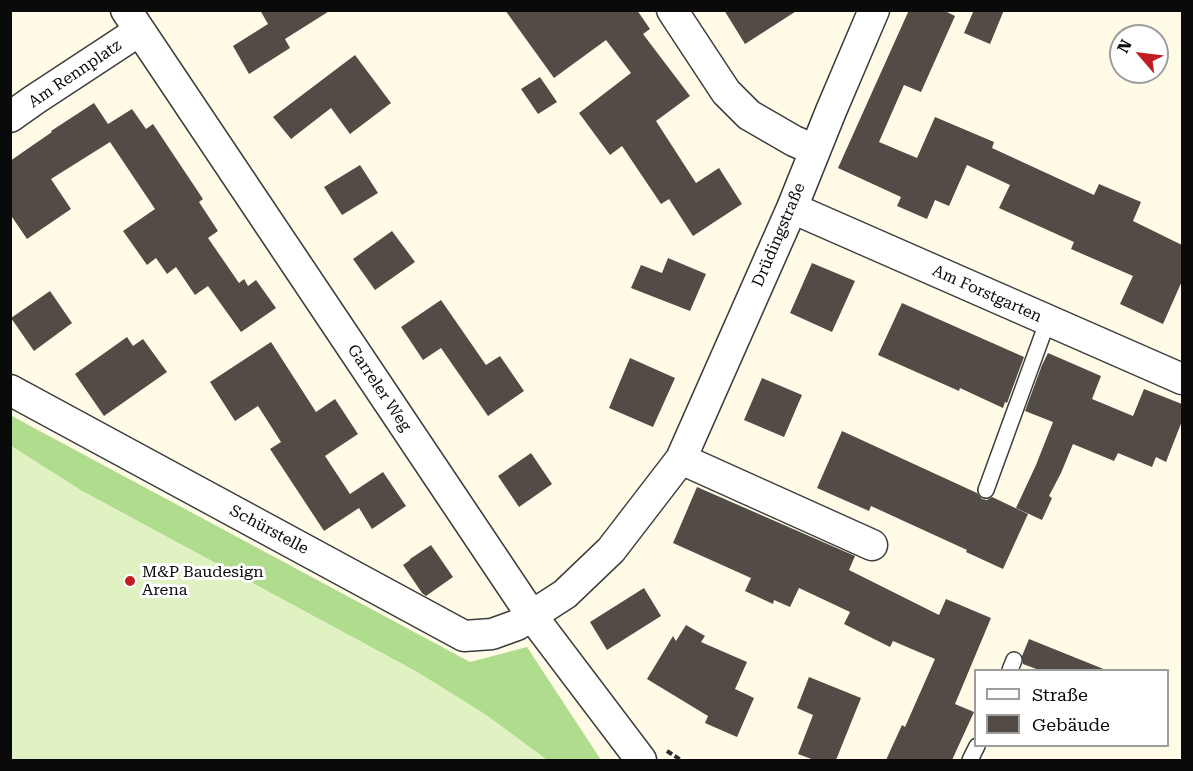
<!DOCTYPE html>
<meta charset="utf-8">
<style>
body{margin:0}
#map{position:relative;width:1193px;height:771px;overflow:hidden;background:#fffbe7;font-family:"Roboto Serif",serif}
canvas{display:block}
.frame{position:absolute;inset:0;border:12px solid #0a0a0a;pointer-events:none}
.legend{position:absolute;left:974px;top:669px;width:195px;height:78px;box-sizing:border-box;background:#fff;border:2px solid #9d9d9d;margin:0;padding:8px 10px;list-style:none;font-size:18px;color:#0a0a0a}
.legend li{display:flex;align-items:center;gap:12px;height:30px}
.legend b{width:30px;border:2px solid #9d9d9d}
.north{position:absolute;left:1109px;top:24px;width:60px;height:60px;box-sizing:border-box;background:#fff;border:2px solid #9d9d9d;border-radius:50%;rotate:298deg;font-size:16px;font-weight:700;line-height:24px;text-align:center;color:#0a0a0a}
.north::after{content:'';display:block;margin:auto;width:21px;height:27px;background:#c11c22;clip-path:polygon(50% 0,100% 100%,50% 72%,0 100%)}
</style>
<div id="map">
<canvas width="1193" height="771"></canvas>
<div class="frame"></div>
<ul class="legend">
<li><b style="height:8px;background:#fff"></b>Straße</li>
<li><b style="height:16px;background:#534b46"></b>Gebäude</li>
</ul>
<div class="north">N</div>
</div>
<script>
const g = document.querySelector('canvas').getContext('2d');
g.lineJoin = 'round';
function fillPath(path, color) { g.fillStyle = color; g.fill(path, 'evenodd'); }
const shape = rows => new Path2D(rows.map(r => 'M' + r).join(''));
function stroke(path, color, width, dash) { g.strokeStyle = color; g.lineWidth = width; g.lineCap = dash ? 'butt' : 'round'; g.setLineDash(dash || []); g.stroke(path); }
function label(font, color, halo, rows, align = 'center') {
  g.font = font + ' "Roboto Serif",serif'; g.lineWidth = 6; g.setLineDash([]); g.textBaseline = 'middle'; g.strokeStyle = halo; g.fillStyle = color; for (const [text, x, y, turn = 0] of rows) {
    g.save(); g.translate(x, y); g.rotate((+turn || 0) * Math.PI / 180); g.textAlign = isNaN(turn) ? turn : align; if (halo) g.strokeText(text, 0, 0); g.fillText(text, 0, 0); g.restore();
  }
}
fillPath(shape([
 [10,415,470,662,527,647,601,760,547,760,486,715,417,672,82,491,11,446]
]), '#b0dc8e');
fillPath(shape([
 [11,446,82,491,417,672,486,715,547,760,11,760]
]), '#e0f1c2');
fillPath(shape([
 [260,10,331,10,285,39,290,48,249,74,233,46,268,24],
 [505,10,637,10,650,29,643,34,690,96,656,121,696,183,719,168,742,204,693,236,669,199,661,204,622,146,610,155,579,113,631,73,606,40,554,78],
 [724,10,798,10,745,44],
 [909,10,943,10,955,16,921,92,904,85,879,142,917,158,935,117,994,142,992,148,1094,195,1099,184,1141,202,1133,221,1182,245,1182,281,1163,324,1120,304,1133,276,1071,249,1074,242,999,208,1010,185,967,165,949,206,935,200,927,219,897,206,901,197,838,168],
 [974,10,1004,10,990,44,964,33],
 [355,55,391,103,350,134,331,108,291,139,273,117],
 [540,77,557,102,538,114,521,89],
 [94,103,108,124,132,109,146,129,153,124,203,199,199,202,218,231,208,238,239,283,244,279,248,286,256,280,276,308,241,332,208,286,195,295,176,267,167,274,156,258,147,265,123,231,155,209,110,142,51,179,71,209,27,239,10,214,10,161,52,132,51,131],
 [360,165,378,193,342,215,324,187],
 [392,231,415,262,375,290,353,259],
 [668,258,706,274,690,311,631,288,641,265,662,273],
 [812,263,855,281,832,332,790,313],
 [50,291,72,323,34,351,11,318],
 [441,300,486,365,500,356,524,391,488,416,441,348,423,360,401,327],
 [902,303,1024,357,1007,403,1005,402,1003,408,960,388,959,391,878,355],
 [127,337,133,346,143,339,167,372,104,416,75,374],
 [271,342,316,412,335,399,358,434,325,456,350,494,383,472,406,506,372,529,359,508,324,531,270,449,281,442,258,406,235,421,210,382],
 [1048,353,1101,376,1092,399,1133,416,1144,389,1182,404,1182,421,1166,462,1156,457,1152,467,1118,453,1114,461,1073,444,1061,473,1049,496,1052,498,1042,520,1016,508,1036,465,1053,422,1025,411,1042,365],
 [630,358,675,378,653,427,609,408],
 [762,378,802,395,784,437,744,420],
 [842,431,977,493,982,499,987,500,992,497,1028,514,1003,569,966,552,967,550,871,506,869,511,817,488],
 [531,453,552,484,519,507,498,476],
 [697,487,855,556,849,570,939,615,946,599,991,618,955,704,974,712,952,760,886,760,902,725,905,727,935,659,893,641,890,647,844,624,850,612,799,588,790,607,774,600,773,604,745,591,751,578,673,543],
 [431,545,453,577,426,596,422,593,403,565,410,560,410,559],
 [644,588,661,616,607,650,590,622],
 [686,625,705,636,701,642,747,662,735,689,754,698,737,737,705,723,708,716,647,679,673,636,676,641],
 [1029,639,1106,670,1039,670,1023,664,1022,656],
 [809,677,861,698,836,760,814,760,798,754,813,715,797,708]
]), '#534b46');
const lane = shape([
 [986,490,1048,320],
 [1010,670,1014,660],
 [970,760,977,746]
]);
const street = shape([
 [126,10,532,616,641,760],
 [672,10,726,92,749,115,794,141,815,150],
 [10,117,34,100,139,31],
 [792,208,1182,379],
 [10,390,464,636,492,634,517,625,565,594,611,550,681,459,792,208,831,111,874,10],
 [681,459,872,545]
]);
stroke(lane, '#3d3d3d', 18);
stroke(street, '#3d3d3d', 33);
stroke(shape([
 [667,751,681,760]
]), '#2c2c2c', 4, [6, 3]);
stroke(lane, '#fff', 15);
stroke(street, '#fff', 30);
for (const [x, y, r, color] of [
 [130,581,6,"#c11c22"]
]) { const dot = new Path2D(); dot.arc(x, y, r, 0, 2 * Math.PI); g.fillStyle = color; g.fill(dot); stroke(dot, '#fff', 2); }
label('16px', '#0a0a0a', '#fff', [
 ["Am Rennplatz",75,74,-34],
 ["Drüdingstraße",779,235,-67],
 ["Am Forstgarten",987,294,24],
 ["Garreler Weg",379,388,56],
 ["Schürstelle",269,530,28]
]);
label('16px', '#0a0a0a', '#fff', [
 ["M&P Baudesign",142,572],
 ["Arena",142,590]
], 'left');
</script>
